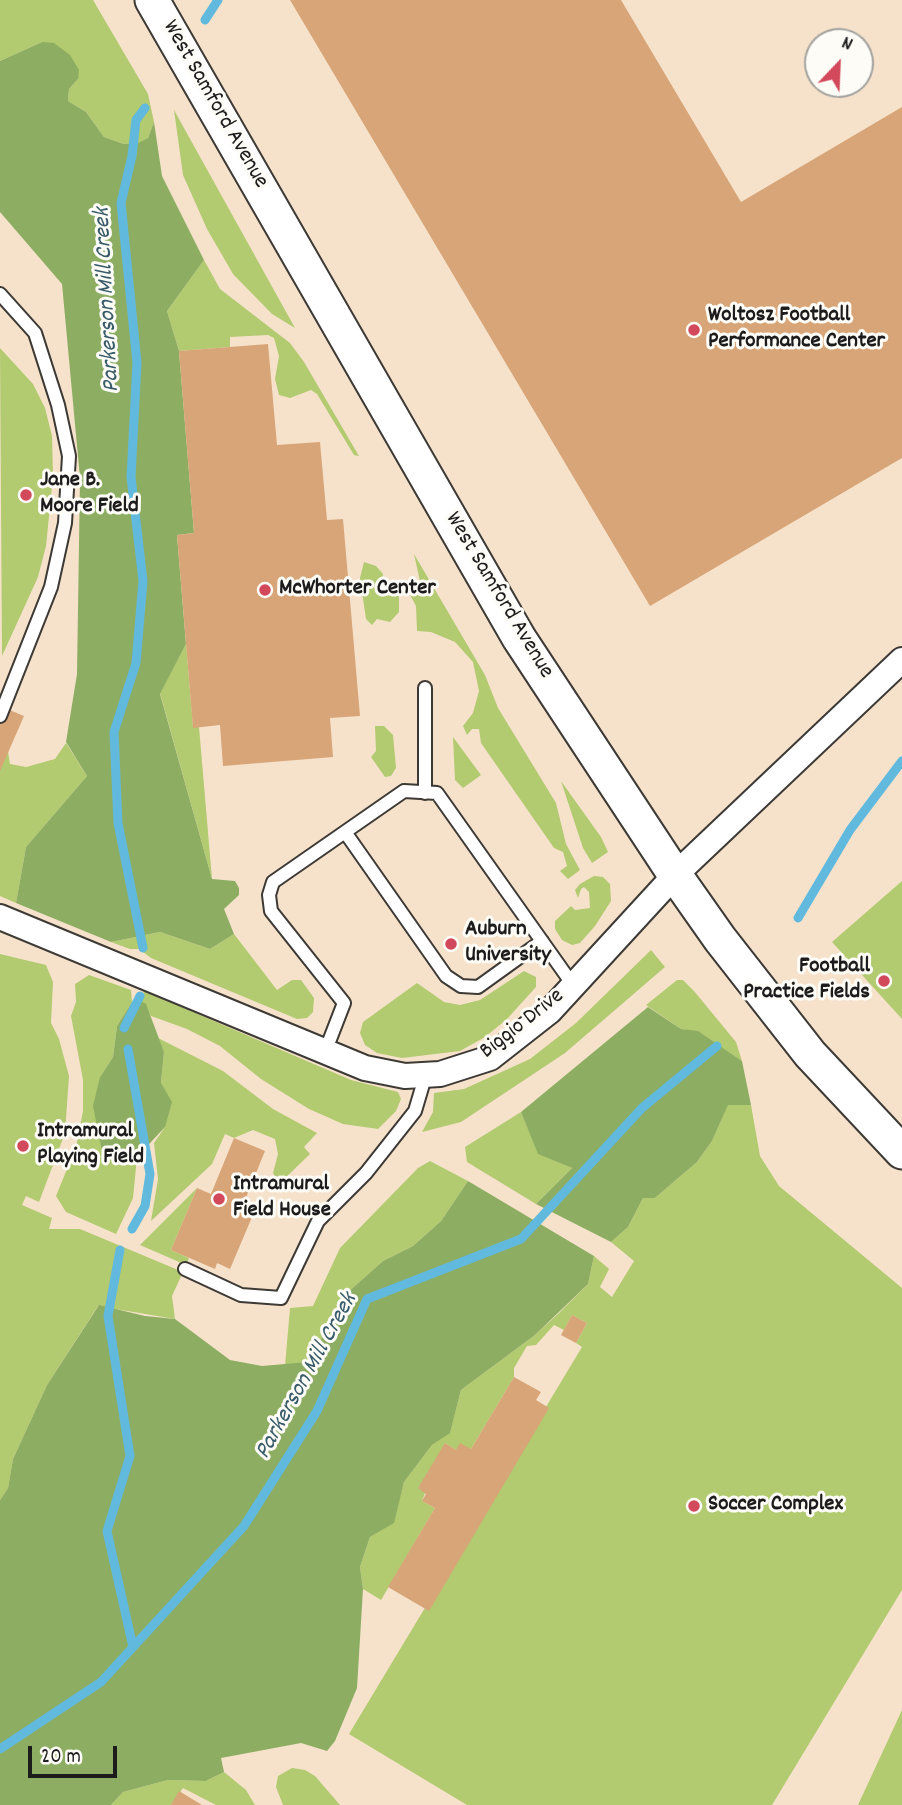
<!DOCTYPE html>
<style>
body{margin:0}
#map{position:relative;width:902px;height:1805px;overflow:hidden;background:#f6e2cb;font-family:Dekko,sans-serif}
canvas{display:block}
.north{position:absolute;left:804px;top:28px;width:70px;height:70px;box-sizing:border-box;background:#fdfcf7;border:2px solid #a3a29f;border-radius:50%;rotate:23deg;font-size:19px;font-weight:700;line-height:28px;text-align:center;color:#1c1c1c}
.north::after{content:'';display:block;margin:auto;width:24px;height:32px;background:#d1495b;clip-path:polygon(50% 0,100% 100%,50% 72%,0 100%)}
.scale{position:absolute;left:28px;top:1746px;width:89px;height:32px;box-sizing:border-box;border:4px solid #1c1c1c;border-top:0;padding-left:9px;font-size:21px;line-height:24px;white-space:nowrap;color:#1c1c1c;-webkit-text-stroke:5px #fdfcf7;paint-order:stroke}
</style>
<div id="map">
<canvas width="902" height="1805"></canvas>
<div class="north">N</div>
<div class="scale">20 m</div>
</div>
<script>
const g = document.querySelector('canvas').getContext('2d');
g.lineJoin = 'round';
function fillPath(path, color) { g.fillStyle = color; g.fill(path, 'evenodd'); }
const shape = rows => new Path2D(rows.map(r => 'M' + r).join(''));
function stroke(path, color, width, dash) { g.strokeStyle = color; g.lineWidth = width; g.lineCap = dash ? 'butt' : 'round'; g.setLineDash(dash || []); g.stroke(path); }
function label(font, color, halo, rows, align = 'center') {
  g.font = font + ' Dekko,sans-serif'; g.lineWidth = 6; g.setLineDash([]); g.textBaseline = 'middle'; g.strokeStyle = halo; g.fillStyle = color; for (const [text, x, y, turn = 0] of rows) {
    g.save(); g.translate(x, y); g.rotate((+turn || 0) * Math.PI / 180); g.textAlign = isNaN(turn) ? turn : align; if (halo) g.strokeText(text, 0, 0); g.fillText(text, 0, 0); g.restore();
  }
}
fillPath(shape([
 [0,0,93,0,148,94,154,122,148,138,140,143,124,144,104,137,86,112,68,101,69,89,78,79,42,42,0,61],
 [174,110,295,328,272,314,233,274,207,229,183,175],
 [204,260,220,289,290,343,304,362,359,456,354,455,317,394,311,390,290,398,279,395,275,379,279,356,274,338,268,335,230,337,230,347,179,351,167,311],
 [0,348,33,384,45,408,52,436,53,476,46,546,38,577,2,656],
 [414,554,485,675,498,708,556,803,566,844,580,870,568,879,560,871,567,866,563,852,554,848,481,743,479,729,472,729,467,735,463,726,473,713,479,691,473,662,455,642,431,632,417,631,416,606,408,591,420,581],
 [364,562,376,566,383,574,382,583,388,582,399,593,399,612,390,622,377,619,372,625,366,619,360,578],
 [186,644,193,727,199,727,212,879,160,693],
 [375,726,384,726,393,735,396,768,391,776,385,777,371,757,376,751],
 [453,737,481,775,463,788,455,780],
 [66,743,87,776,26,847,16,903,0,896,0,749,8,752,10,764,26,767,55,759],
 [561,781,601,837,608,852,592,863,583,848],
 [594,876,603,877,610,884,611,901,595,926,580,943,572,945,562,940,555,929,555,921,571,906,575,910,590,908,589,892,584,887,581,889,578,898,575,890,580,884],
 [902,881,902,1019,832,942],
 [160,932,210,949,234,934,277,990,292,980,301,980,314,998,313,1012,307,1018,297,1019,151,958,139,949,130,949,111,942],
 [651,950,665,967,565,1053,461,1122,422,1132,433,1112,434,1093,464,1089,530,1059,576,1023],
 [0,954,46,965,53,982,51,1023,59,1039,69,1076,65,1133,39,1202,26,1196,22,1205,52,1218,49,1229,80,1229,183,1272,172,1296,175,1319,98,1306,47,1385,13,1459,8,1488,0,1500],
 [524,971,536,977,536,987,507,1019,485,1037,460,1051,402,1058,377,1053,365,1045,360,1033,363,1022,417,983,444,1002,460,1005,480,1000],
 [89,975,131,990,132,1002,117,1026,113,1057,100,1077,102,1151,137,1157,133,1198,116,1234,66,1212,56,1196,76,1147,83,1111,83,1080,71,1016,76,1002,75,984],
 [677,980,683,980,694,991,736,1042,742,1061,698,1032,681,1029,646,1005],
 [144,991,351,1080,398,1092,401,1099,396,1111,378,1129,343,1124,309,1109,261,1079,220,1046,187,1029,151,1016,141,1001],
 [158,1038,223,1071,273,1109,317,1133,304,1147,310,1154,279,1184,273,1173,278,1154,275,1139,253,1130,234,1138,225,1134,212,1164,151,1221,158,1179,154,1143,165,1127,161,1083,164,1052],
 [728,1104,751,1105,760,1156,779,1186,902,1288,902,1590,772,1805,467,1805,349,1734,582,1347,576,1343,587,1323,572,1315,564,1330,554,1325,536,1345,527,1346,514,1368,514,1377,471,1449,456,1450,445,1443,422,1501,435,1508,381,1600,363,1589,360,1567,370,1537,393,1523,404,1482,432,1445,450,1432,461,1390,535,1335,559,1313,588,1284,594,1256,609,1269,600,1287,612,1297,634,1261,611,1242,628,1227,643,1198,655,1198,697,1162,712,1141],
 [521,1112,539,1154,572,1168,536,1204,467,1162,465,1147],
 [430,1161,468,1181,441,1221,413,1246,383,1261,347,1293,308,1362,285,1366,290,1308,313,1306,340,1248,418,1168],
 [197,1188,171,1250,189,1258,186,1265,140,1245],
 [902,1710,902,1805,858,1805],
 [292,1768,305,1770,315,1776,340,1805,283,1805,276,1787,278,1776],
 [224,1772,246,1790,255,1805,216,1805,183,1788,171,1805,111,1805,123,1792,168,1780,206,1781]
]), '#b2ca70');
fillPath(shape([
 [42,42,54,43,70,55,79,70,78,79,69,89,68,101,86,112,104,137,124,144,138,143,148,138,154,122,162,176,204,260,167,311,179,351,194,533,177,535,186,644,160,694,212,879,235,881,239,888,239,895,224,909,234,934,210,949,160,932,111,942,16,903,26,847,87,776,66,742,77,674,80,478,62,284,0,212,0,61],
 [141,1001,146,1004,164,1052,161,1083,172,1102,165,1127,137,1157,102,1151,93,1106,100,1077,113,1057,117,1026,132,1002],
 [648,1007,681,1029,698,1031,742,1061,751,1105,728,1105,712,1141,697,1162,655,1198,643,1198,628,1227,611,1242,536,1204,572,1168,538,1154,521,1112],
 [468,1181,594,1256,588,1284,535,1335,461,1390,450,1433,432,1445,404,1482,394,1523,370,1537,360,1567,363,1589,357,1688,335,1741,327,1751,301,1743,221,1758,224,1772,206,1781,168,1780,123,1792,111,1805,0,1805,0,1500,8,1488,13,1459,47,1385,99,1305,145,1316,175,1319,230,1360,262,1366,308,1362,347,1293,383,1261,413,1246,441,1221]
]), '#8dae62');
stroke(shape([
 [205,20,218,0],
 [798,918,850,830,902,761],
 [143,948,118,823,114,732,136,663,143,581,131,477,137,363,121,203,132,156,136,120,145,108],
 [124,1028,140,996],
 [128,1049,150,1174,145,1206,132,1229],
 [120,1250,108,1316,130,1456,107,1531,133,1647],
 [0,1749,101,1682,244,1526,317,1411,367,1299,521,1239,642,1108,717,1046]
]), '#61b9de', 9);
fillPath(shape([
 [290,0,621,0,741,202,902,107,902,458,650,606],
 [268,344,277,445,320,442,327,520,343,519,360,716,330,718,333,757,223,766,220,725,193,728,177,535,194,533,179,351],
 [0,706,24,716,0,771],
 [234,1138,265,1151,243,1205,255,1210,230,1269,217,1263,215,1269,171,1250,197,1188,211,1194],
 [572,1315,587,1323,576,1343,561,1335],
 [514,1377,541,1392,536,1400,549,1408,429,1611,388,1587,435,1508,422,1501,426,1494,418,1488,445,1443,456,1450,460,1443,471,1449],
 [179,1791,202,1805,171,1805]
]), '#d7a577');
const lane = shape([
 [0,294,35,333,58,405,69,456,65,523,51,587,0,716],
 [425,688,425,793],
 [345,832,446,976,461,986,478,987,542,941],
 [325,1052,344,1003,271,911,269,895,273,882,404,791,437,793,573,985],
 [185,1269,241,1295,281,1298,318,1221,366,1173,415,1111,426,1074]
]);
const street = shape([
 [0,917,365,1068,405,1076,440,1074,490,1058,550,1011,675,875,902,660]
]);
const secondary = shape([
 [152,0,519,638,675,875,720,939,810,1054,902,1152]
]);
stroke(lane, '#3d3a36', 16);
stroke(street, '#3d3a36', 28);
stroke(secondary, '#3d3a36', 37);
stroke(lane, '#fff', 12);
stroke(street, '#fff', 24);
stroke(secondary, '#fff', 33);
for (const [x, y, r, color] of [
 [694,330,7,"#d1495b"],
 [26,495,7,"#d1495b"],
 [265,590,7,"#d1495b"],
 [451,944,7,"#d1495b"],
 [884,981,7,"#d1495b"],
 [23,1146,7,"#d1495b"],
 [219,1199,7,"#d1495b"],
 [694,1506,7,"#d1495b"]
]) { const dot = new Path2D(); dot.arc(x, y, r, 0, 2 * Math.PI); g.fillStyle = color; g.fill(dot); stroke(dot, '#fdfcf7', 2.5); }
label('23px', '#1c1c1c', '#fdfcf7', [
 ["West Samford Avenue",214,105,60],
 ["West Samford Avenue",498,596,59],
 ["Biggio Drive",523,1025,-38]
]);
label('bold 23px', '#1c1c1c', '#fdfcf7', [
 ["Woltosz Football",708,317],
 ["Performance Center",708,343],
 ["Jane B.",40,482],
 ["Moore Field",40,508],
 ["McWhorter Center",279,590],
 ["Auburn",465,931],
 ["University",465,957],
 ["Football",870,968,"right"],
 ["Practice Fields",870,994,"right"],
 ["Intramural",37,1133],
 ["Playing Field",37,1159],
 ["Intramural",233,1186],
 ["Field House",233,1212],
 ["Soccer Complex",708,1506]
], 'left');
label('italic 24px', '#385b6a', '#fdfcf7', [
 ["Parkerson Mill Creek",109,300,-93],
 ["Parkerson Mill Creek",308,1377,-61]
]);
</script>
